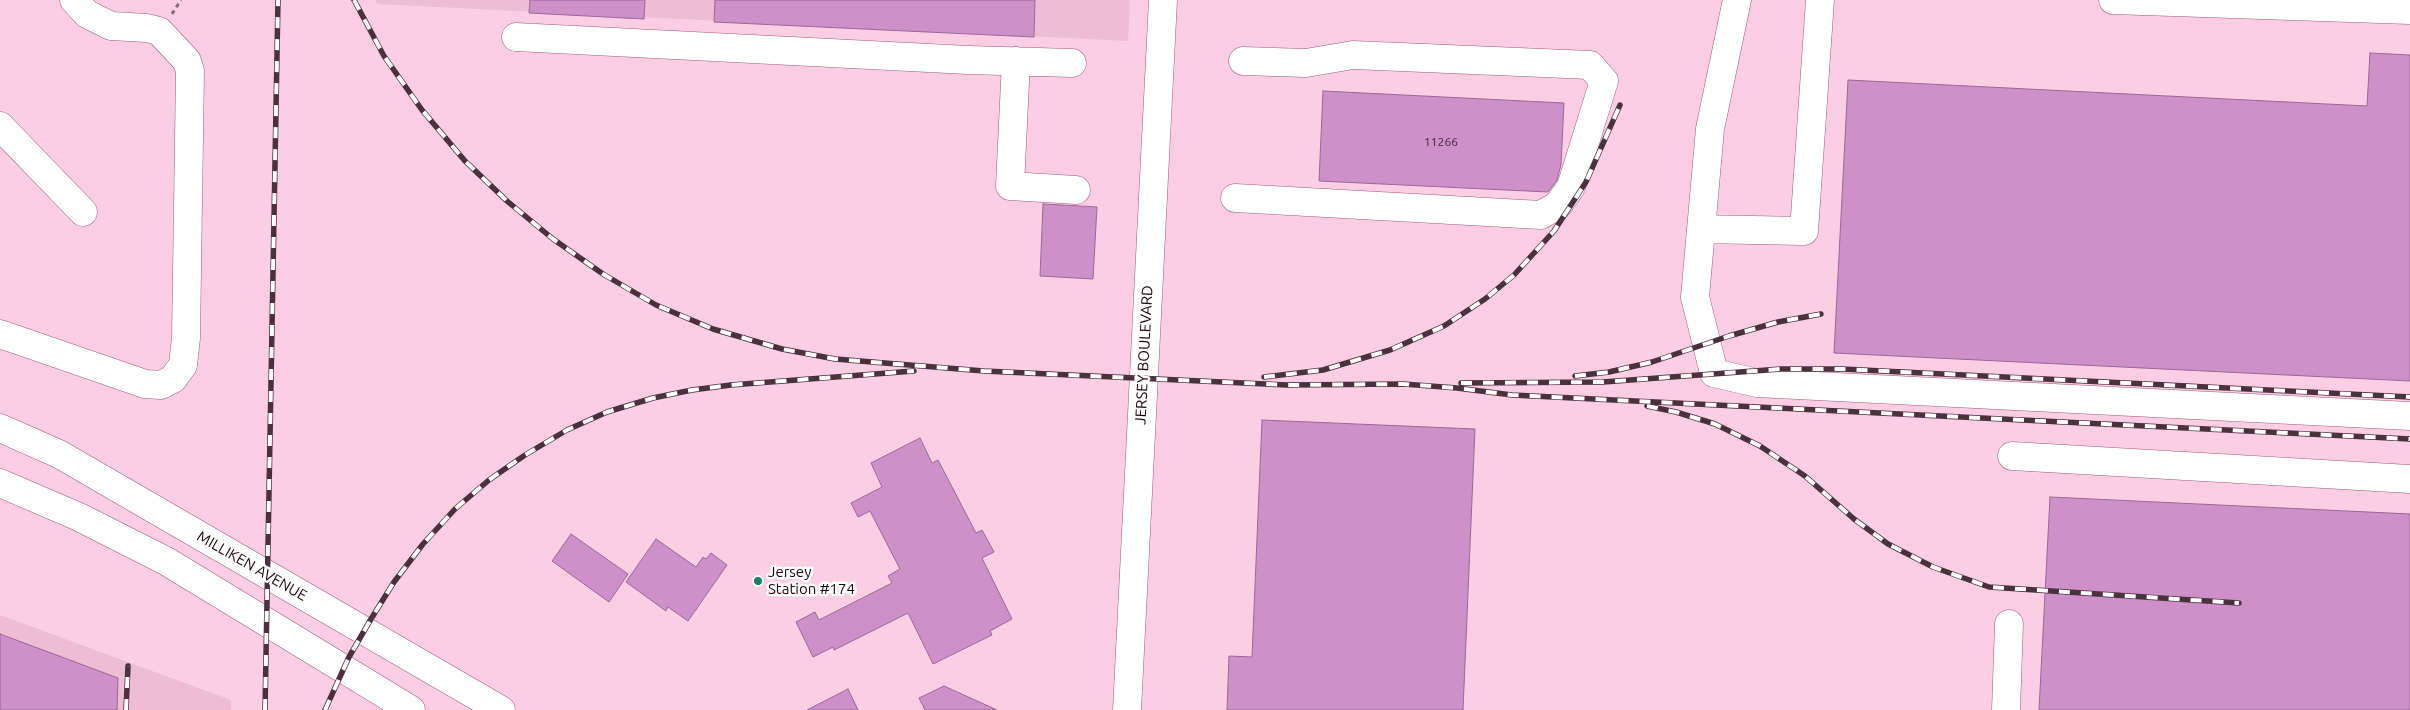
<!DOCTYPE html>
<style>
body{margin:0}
canvas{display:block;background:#fbcee3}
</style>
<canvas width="2410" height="710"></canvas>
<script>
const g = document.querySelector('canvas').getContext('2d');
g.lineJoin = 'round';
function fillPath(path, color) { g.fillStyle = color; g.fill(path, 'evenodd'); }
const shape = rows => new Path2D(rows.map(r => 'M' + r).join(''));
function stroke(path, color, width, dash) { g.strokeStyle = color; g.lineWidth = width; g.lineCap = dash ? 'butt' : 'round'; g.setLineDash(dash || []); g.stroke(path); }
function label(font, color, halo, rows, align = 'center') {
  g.font = font + ' Ubuntu,sans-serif'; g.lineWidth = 5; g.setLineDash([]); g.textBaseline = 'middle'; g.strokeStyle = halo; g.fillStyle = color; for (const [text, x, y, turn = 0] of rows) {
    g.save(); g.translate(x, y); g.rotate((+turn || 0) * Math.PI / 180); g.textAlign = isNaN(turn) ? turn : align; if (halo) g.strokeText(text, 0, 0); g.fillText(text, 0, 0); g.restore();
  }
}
fillPath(shape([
 [375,0,1130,0,1128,41,377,4],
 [0,615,231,700,231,710,0,710]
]), '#edbdd4');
const building = shape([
 [530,0,645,0,644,19,529,13,530,0],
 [715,0,1035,0,1034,37,714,22,715,0],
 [2370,53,2410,55,2410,381,1834,353,1848,80,2367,106,2370,53],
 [1323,91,1564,103,1561,165,1557,180,1548,192,1319,181,1323,91],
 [1043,204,1097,207,1093,279,1040,276,1043,204],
 [1262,420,1475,429,1463,710,1227,710,1229,656,1252,657,1262,420],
 [920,438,932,463,938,460,976,533,982,530,994,552,982,558,1012,619,990,631,992,635,933,664,908,613,834,650,833,647,813,657,796,622,815,612,819,620,892,583,888,576,900,569,870,511,858,517,851,503,882,487,871,463,920,438],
 [2050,497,2410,514,2410,710,2039,710,2050,497],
 [571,534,628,574,609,602,552,561,571,534],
 [656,539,696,567,703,557,706,559,711,553,727,565,688,621,668,607,666,611,626,582,656,539],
 [0,634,118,678,117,710,0,710,0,634],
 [944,686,997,710,925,710,919,698,944,686],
 [848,689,858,710,807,710,848,689]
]);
fillPath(building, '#cd90c9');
stroke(building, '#9b6798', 1);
const minor = shape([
 [1737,0,1710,129,1695,297,1714,373,1757,383,2410,416],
 [2113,0,2410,10],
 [516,37,968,60,1072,63],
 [1016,61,1010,186,1076,190],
 [0,126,83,212],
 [1235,198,1541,215,1558,205,1571,187,1604,81,1590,65,1353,55,1306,63,1243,61],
 [1701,229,1804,231,1820,0],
 [0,334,145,384,161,385,173,379,183,365,186,338,190,71,187,61,159,31,147,28,111,26,87,14,74,0],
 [2012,456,2410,479],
 [1127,710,1163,0],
 [2006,710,2009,624]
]);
const major = shape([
 [0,428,59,454,501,710],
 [0,483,79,517,166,561,411,710]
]);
stroke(minor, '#9b5a7b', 29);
stroke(major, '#9b5a7b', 29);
stroke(shape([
 [172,14,181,0]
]), '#896778', 3, [4, 4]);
stroke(minor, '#fff', 28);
stroke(major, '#fff', 28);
const rail = shape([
 [354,0,384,56,422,110,465,161,507,201,553,239,603,274,656,305,713,329,782,349,835,359,984,371,1287,385,1403,384,1457,388,1512,395,2410,439],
 [1575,376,1609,372,1652,362,1729,336,1778,322,1821,314],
 [1264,377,1323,370,1390,350,1444,326,1485,299,1514,275,1554,231,1586,182,1620,105],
 [1461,383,1603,382,1781,369,1842,369,2410,397],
 [1647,406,1676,412,1715,424,1760,446,1805,476,1854,519,1888,544,1933,567,1989,587,2239,603],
 [126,710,128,666],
 [265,710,278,0],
 [325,710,349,657,371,619,394,582,423,544,455,509,489,480,525,455,567,430,607,412,653,398,692,390,731,385,914,371]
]);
stroke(rail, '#4b303e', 5.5);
stroke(rail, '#fefefe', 4, [11]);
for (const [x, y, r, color] of [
 [758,581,5,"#108768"]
]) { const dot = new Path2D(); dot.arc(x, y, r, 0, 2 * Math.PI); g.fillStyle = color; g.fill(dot); stroke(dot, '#fefefe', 2); }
label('12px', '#46263e', null, [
 ["11266",1441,142]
]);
label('15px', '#19030f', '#fefefe', [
 ["JERSEY BOULEVARD",1144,355,-87],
 ["MILLIKEN AVENUE",252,566,30]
]);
label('15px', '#19030f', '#fefefe', [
 ["Jersey",768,572],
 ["Station #174",768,589]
], 'left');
</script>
